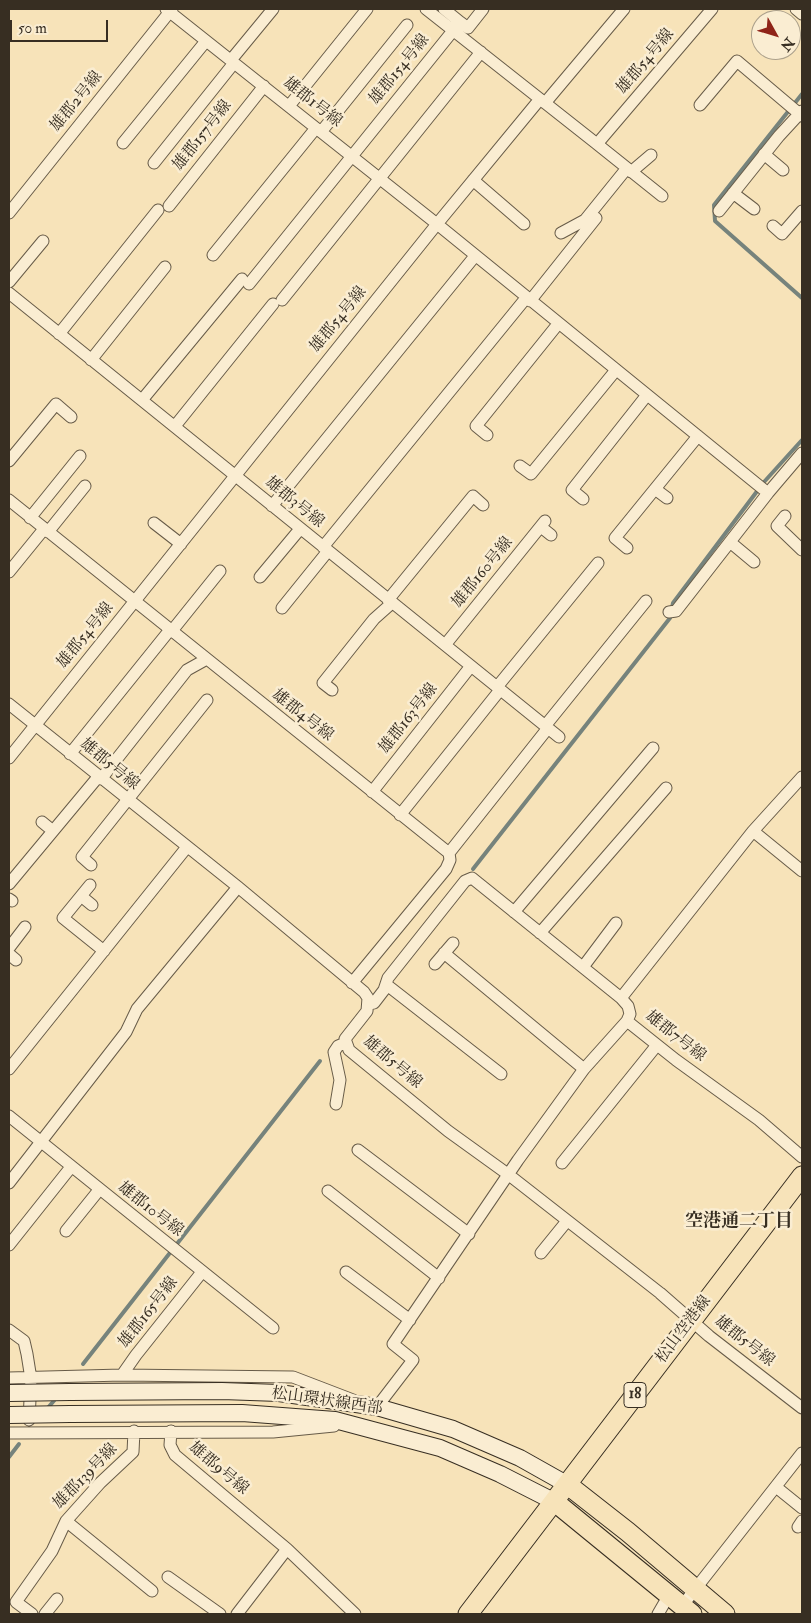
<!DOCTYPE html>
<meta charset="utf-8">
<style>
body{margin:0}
#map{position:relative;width:811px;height:1623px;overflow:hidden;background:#f7e3b9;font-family:"IM FELL Double Pica",serif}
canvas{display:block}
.frame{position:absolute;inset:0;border:10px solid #372e22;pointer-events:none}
.north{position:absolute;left:751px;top:10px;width:50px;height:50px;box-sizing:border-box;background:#faedd2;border:1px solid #aca18c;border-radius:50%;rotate:129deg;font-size:14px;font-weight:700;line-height:20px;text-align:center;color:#372e22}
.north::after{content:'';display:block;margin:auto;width:18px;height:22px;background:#8f2418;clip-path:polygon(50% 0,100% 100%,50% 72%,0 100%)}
.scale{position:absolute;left:10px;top:20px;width:98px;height:22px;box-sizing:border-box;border:2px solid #372e22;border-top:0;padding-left:6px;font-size:15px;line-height:18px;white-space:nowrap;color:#372e22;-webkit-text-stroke:4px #faedd2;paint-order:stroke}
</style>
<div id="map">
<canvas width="811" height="1623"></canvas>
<div class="frame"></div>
<div class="north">N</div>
<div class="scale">50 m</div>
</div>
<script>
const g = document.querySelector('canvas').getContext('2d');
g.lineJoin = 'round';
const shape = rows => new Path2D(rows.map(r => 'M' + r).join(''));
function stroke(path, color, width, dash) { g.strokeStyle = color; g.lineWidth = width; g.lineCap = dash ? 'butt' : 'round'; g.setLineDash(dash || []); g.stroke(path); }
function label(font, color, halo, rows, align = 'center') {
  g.font = font + ' "IM FELL Double Pica","Noto Serif JP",serif'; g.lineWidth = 5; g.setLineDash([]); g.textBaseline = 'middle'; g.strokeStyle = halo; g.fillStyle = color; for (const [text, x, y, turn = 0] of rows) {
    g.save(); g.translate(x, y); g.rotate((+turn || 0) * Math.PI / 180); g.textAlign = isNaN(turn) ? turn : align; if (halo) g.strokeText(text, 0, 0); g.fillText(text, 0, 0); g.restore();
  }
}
stroke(shape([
 [802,94,714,205,715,221,802,298],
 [473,869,670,618,673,603,764,482,802,440],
 [83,1364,320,1061],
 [47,1409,57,1397],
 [9,1457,19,1444]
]), '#76837c', 4);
const street = shape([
 [166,9,437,224,768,493],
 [426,9,540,99],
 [796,9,802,14],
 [460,22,468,28,483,9],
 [231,60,273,9],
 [545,103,624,9],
 [700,105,737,61,802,116],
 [289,106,367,9],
 [321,132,407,25],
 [123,143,206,41],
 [597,144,662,196],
 [764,154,783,170],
 [154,163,234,63],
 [631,172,651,155],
 [473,180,524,224],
 [733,193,754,209],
 [169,206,264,86],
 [719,211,779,136,802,111],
 [9,213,172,9],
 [773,226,782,234,802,211],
 [561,233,585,220,627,168],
 [213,255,316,128],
 [9,282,43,241],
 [249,284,460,22,444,9],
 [9,293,559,737],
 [282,300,481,52],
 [530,301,596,218],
 [59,334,158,210],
 [91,360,165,267],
 [142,400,242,279],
 [175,426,273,304],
 [487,435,476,426,558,324],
 [9,461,56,404,71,417],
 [520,466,531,474,616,370],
 [655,489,667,498],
 [583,499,572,490,647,395],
 [9,500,449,853,450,860,446,869,352,983],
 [272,506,475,256],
 [785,516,777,526,802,550],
 [30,518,80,456],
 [154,523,181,544],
 [541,527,551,535],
 [48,532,85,486],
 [730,542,754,562],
 [323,547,526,298],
 [627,548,615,538,698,436],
 [9,572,44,529],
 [260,577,300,529],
 [388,600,473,496,483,505],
 [282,608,328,551],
 [669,612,676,611,768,493,802,453],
 [171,632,220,571],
 [445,645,545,521],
 [497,687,598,563],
 [332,690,323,683,374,619,392,603],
 [9,704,238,887,364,992,368,998,367,1011,345,1039,349,1050,448,1131,509,1175,660,1293,709,1336,802,1408],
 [545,726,646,601],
 [70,754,169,631],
 [9,758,437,224,540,99,597,144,712,9],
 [101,779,187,670,205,660],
 [372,792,471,666],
 [400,815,500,690],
 [42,822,53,831],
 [753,831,802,871],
 [449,853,548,728],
 [91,865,82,857,207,700],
 [9,884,98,777],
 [90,885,63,918,104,951],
 [81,896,92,905],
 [9,899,12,901],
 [514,912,653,748],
 [540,933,666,788],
 [9,948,25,927],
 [444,953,584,1069],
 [9,954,16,960],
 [435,964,453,943],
 [583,967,616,923],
 [387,985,501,1074],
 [621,998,753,831,802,777],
 [369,1004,374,1003,384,990,388,978,465,881,472,878,621,998,628,1006,630,1014,627,1021,676,1060,759,1120,802,1157],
 [9,1069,187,847],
 [336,1104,340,1080,334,1052,338,1046,345,1043],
 [9,1116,273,1328],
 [358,1150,469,1234],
 [562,1163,657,1045],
 [9,1183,126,1032,137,1009,238,887],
 [328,1191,439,1278],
 [66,1231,99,1190],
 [9,1245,71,1167],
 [541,1253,567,1221],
 [346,1272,410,1320],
 [9,1330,24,1341,27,1354,31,1379,29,1420],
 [122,1375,136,1355,202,1272],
 [9,1378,122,1375,293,1377,353,1400],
 [377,1407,413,1360,393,1344,518,1160,584,1069,627,1021],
 [171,1431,170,1445,175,1455,287,1549,355,1614],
 [9,1433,273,1432,334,1426],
 [776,1487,802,1508],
 [66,1521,152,1591],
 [798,1527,802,1521],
 [168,1577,220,1614],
 [682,1606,802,1453],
 [32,1614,16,1602,52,1551,66,1521,100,1483,133,1452,134,1431],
 [45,1614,57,1599],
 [237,1614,287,1549],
 [658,1614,669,1595]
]);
const secondary = shape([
 [70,1392,222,1391,279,1393,377,1407,453,1429,520,1458,568,1485],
 [70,1414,242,1413,335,1420,440,1448,500,1474,555,1502]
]);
const primary = shape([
 [568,1485,628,1532,725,1614],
 [555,1502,692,1614],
 [468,1614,802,1176]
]);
stroke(street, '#675b48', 13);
stroke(secondary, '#372e22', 18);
stroke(primary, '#372e22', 21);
stroke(street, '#faedd2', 11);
stroke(secondary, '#faedd2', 16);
stroke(primary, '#f7e3b9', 19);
const secondaryBridge = shape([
 [9,1393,70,1392],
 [9,1415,70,1414]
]);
stroke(secondaryBridge, '#372e22', 18, []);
stroke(secondaryBridge, '#faedd2', 16);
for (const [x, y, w] of [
 [635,1395,22]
]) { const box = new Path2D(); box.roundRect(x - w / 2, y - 12.5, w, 25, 4); g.fillStyle = '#faedd2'; g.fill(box); stroke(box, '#372e22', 1); }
label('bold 15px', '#372e22', null, [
 ["18",635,1395]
]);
label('16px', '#372e22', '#faedd2', [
 ["雄郡54号線",646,62,-50],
 ["雄郡154号線",400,70,-51],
 ["雄郡2号線",77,102,-51],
 ["雄郡1号線",312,103,38],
 ["雄郡157号線",203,136,-52],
 ["雄郡54号線",339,320,-51],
 ["雄郡3号線",294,503,39],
 ["雄郡160号線",483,573,-51],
 ["雄郡54号線",86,636,-51],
 ["雄郡4号線",302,716,38],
 ["雄郡163号線",409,719,-52],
 ["雄郡5号線",109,765,39],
 ["雄郡7号線",675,1037,38],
 ["雄郡5号線",392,1063,40],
 ["雄郡10号線",150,1210,38],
 ["雄郡165号線",149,1313,-52],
 ["松山空港線",684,1330,-53],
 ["雄郡5号線",744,1342,38],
 ["松山環状線西部",327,1402,8],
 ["雄郡9号線",218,1469,40],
 ["雄郡139号線",86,1477,-46]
]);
label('bold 18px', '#372e22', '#faedd2', [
 ["空港通二丁目",739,1222]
]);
</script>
